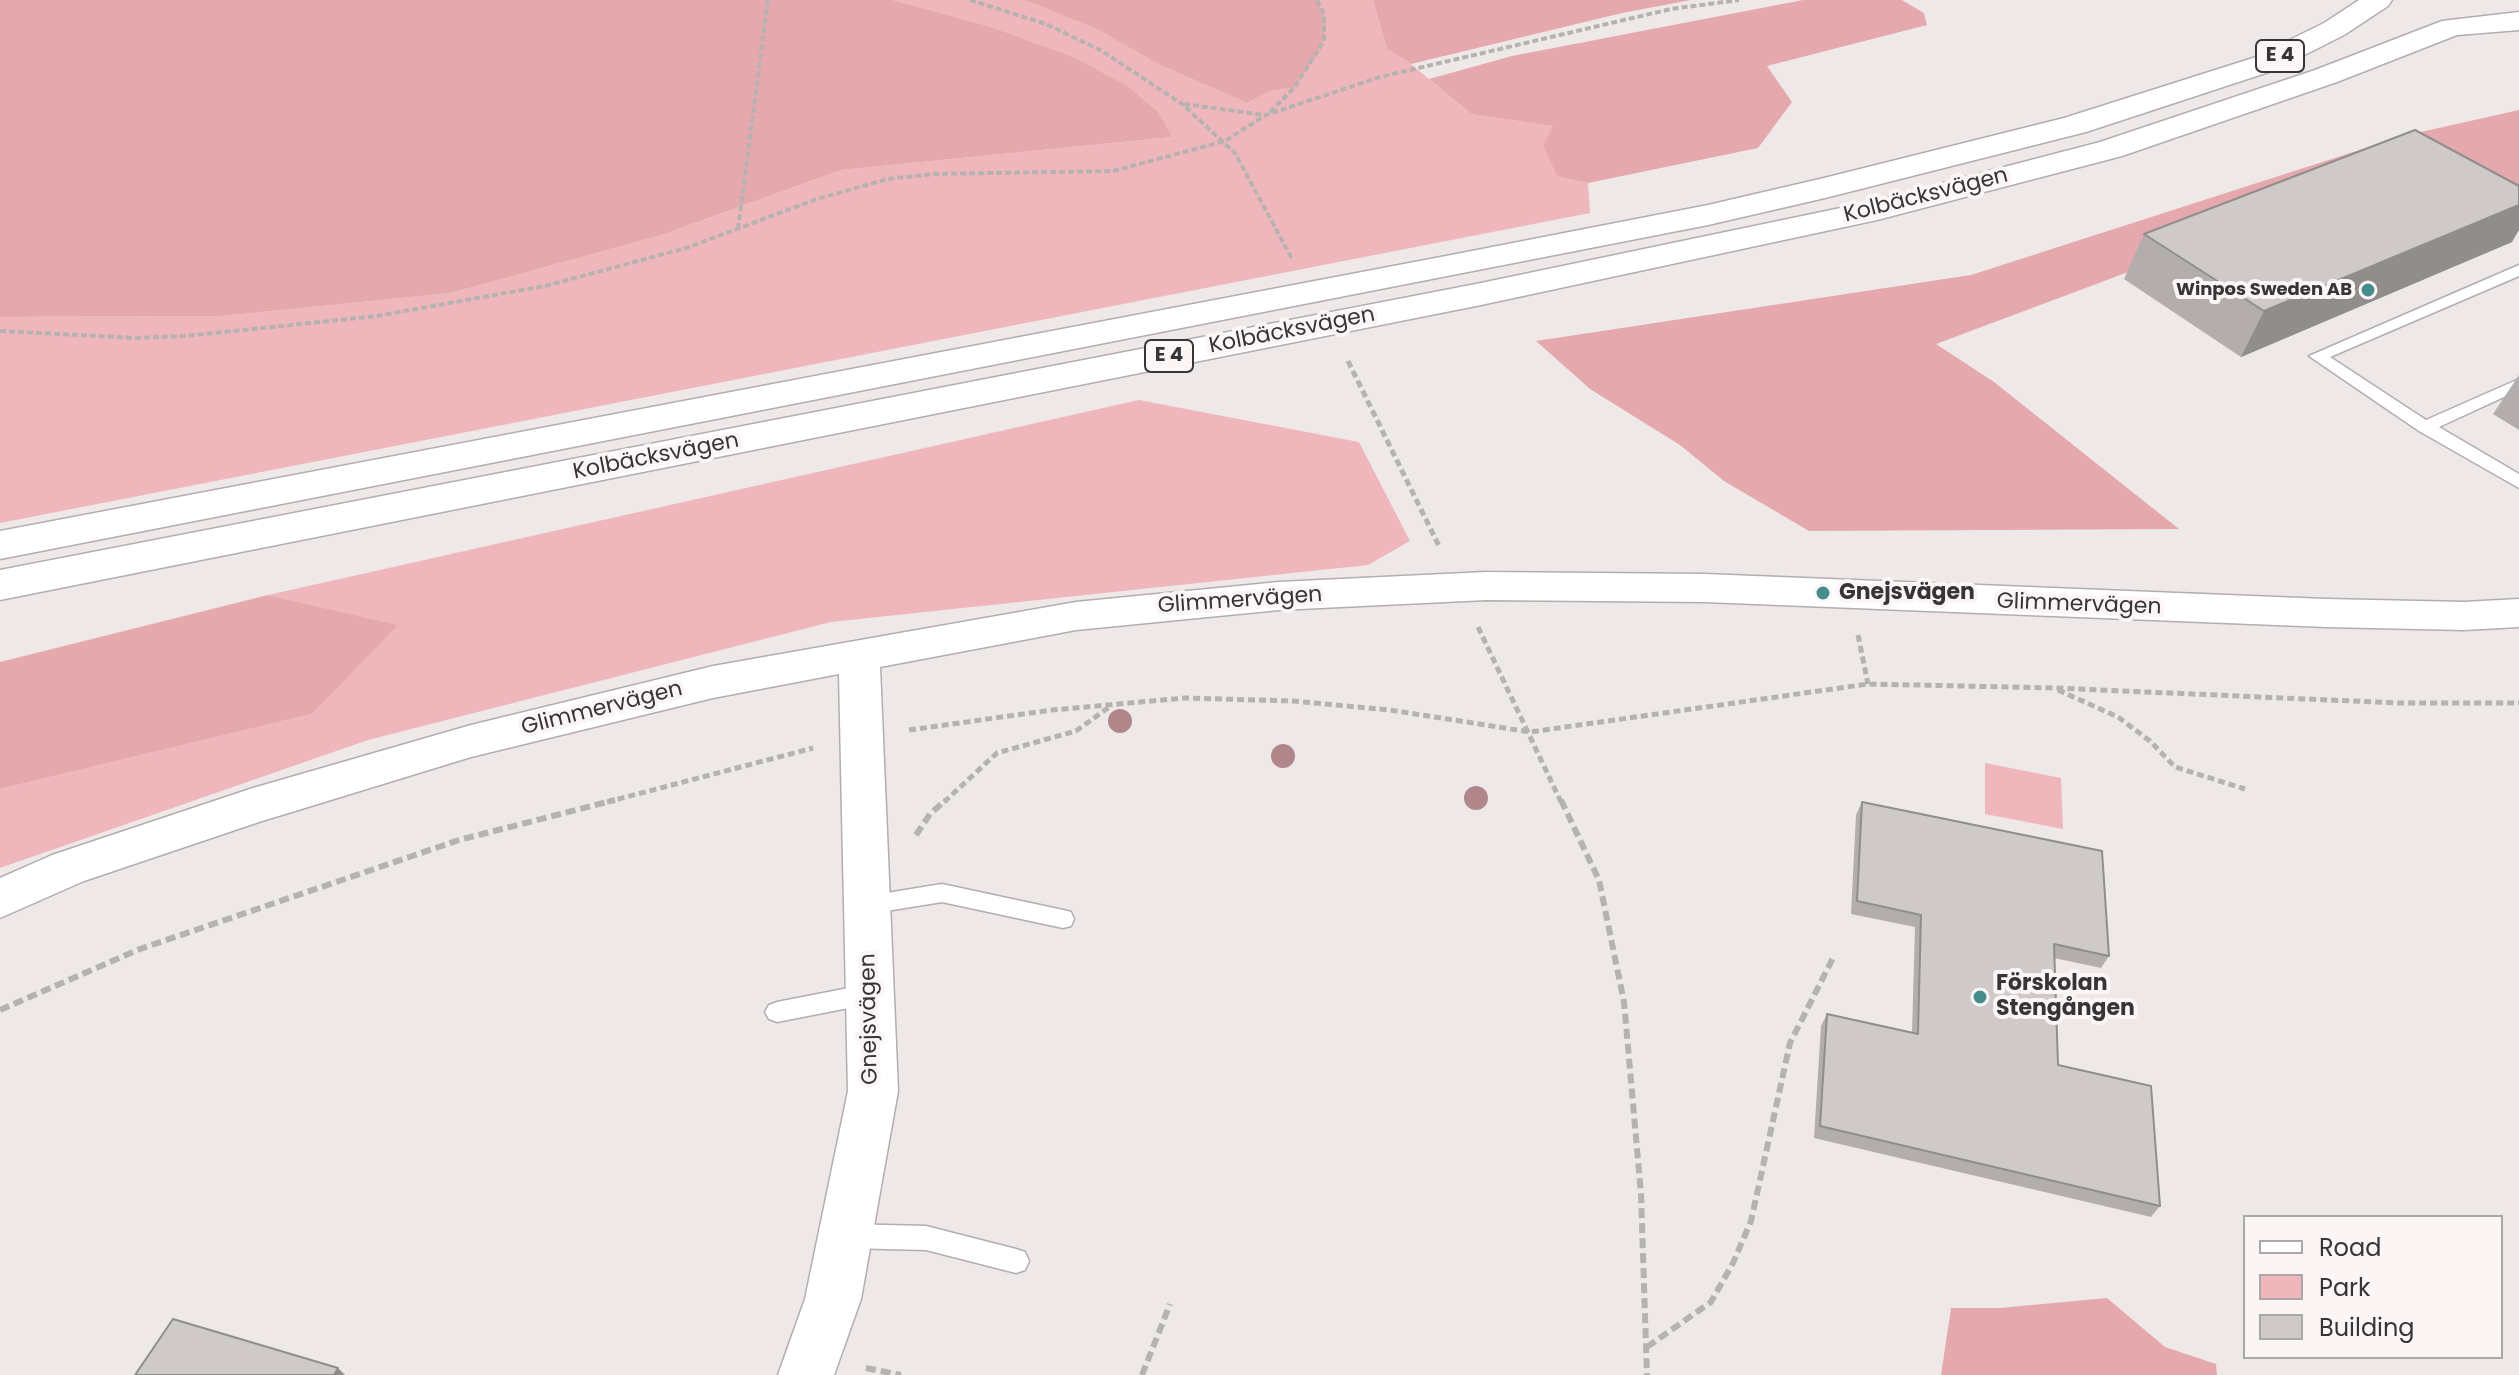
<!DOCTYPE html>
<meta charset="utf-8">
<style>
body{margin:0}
#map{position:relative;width:2519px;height:1375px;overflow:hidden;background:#efe8e8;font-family:Poppins,sans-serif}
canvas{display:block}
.legend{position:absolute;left:2243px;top:1215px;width:260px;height:144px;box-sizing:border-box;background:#fcf5f5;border:2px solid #ada8a8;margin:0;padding:10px 14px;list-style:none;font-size:24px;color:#363434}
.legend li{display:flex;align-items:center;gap:16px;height:40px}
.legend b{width:40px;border:2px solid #ada8a8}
</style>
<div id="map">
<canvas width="2519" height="1375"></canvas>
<ul class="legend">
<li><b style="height:10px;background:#fff"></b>Road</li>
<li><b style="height:22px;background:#efb7bb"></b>Park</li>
<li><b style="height:22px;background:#d0c9c9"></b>Building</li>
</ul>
</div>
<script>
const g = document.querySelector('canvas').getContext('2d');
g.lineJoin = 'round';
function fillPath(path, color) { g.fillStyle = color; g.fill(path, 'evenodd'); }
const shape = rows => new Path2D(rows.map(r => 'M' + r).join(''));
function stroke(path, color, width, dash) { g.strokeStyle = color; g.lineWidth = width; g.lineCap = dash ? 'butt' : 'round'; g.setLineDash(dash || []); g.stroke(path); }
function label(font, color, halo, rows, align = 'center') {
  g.font = font + ' Poppins,sans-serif'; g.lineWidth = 8; g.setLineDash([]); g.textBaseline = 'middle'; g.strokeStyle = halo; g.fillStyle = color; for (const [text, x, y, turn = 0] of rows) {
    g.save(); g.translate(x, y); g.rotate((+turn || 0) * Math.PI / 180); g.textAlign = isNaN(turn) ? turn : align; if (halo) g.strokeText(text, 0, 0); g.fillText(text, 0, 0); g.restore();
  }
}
fillPath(shape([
 [893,0,1024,0,1096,29,1158,64,1247,103,1270,91,1294,88,1317,56,1324,14,1317,0,1373,0,1387,49,1411,64,1471,114,1554,126,1558,177,1588,183,1590,213,0,523,0,317,222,316,451,293,662,235,841,170,1172,137,1126,85,1074,57,992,27],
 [1139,400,1359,442,1410,541,1368,565,831,622,368,740,0,868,0,789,312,714,397,625,268,595],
 [1985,763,2061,778,2063,829,1985,814]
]), '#efb7bb');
fillPath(shape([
 [0,0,893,0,992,27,1074,57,1126,85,1158,112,1172,137,841,170,662,235,451,293,222,316,0,317],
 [1024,0,1317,0,1324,14,1326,28,1317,56,1294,88,1270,91,1247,103,1158,64,1096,29],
 [1373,0,1691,0,1622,13,1411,64,1387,49],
 [1803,0,1902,0,1924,13,1927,25,1767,66,1792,102,1758,148,1588,183,1558,177,1543,146,1553,126,1471,114,1429,79,1512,56],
 [2519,110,2519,204,2422,162,1936,344,1994,382,2179,529,1809,531,1724,481,1680,445,1590,389,1536,341,1971,275,2403,136],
 [268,595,398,625,312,714,0,789,0,662],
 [2107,1298,2165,1347,2216,1364,2217,1375,1941,1375,1951,1308,2000,1308]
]), '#e5a9ad');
const service = shape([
 [2519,265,2519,276,2330,357,2426,420,2519,379,2519,390,2439,427,2519,474,2519,488,2419,431,2309,356,2519,265],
 [942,884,1063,910,1071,912,1074,919,1071,926,1063,928,942,902,868,914,860,911,857,905,860,899,868,896,942,884],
 [869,984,877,987,881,994,877,1001,869,1004,777,1022,769,1019,765,1012,769,1005,777,1002,869,984],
 [846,1224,926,1226,1016,1249,1025,1252,1029,1261,1025,1270,1016,1273,926,1250,846,1248,837,1245,833,1236,837,1227,846,1224]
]);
const minor = shape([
 [1486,572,1705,574,2326,599,2464,602,2519,599,2519,627,2464,630,2326,627,1705,602,1486,600,1279,610,1076,630,880,667,898,1091,861,1299,834,1375,778,1375,805,1299,848,1091,839,674,713,698,471,757,259,822,84,881,0,918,0,878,52,855,253,788,471,725,713,666,1076,602,1279,582,1486,572]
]);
const trunk = shape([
 [2359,0,2392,0,2388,6,2344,35,2275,70,2086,132,1825,198,1708,225,0,559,0,531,1446,256,1708,205,1824,178,2064,118,2253,58,2324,23,2359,0],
 [2519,12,2519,30,2457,35,2337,82,2122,156,1877,220,1481,305,0,600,0,570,1481,283,1874,201,2100,142,2315,70,2442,21,2519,12]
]);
stroke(service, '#b3adad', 3);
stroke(minor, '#b3adad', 3);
stroke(trunk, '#b3adad', 3);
stroke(shape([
 [970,0,1046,24,1102,51,1182,104,1235,153,1292,259],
 [1184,104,1265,115],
 [1270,112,1294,88,1324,41,1324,14,1317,0],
 [738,229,768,0],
 [0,331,137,338,186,336,377,316,545,286,686,248,817,199,888,179,934,174,1113,171,1225,141,1266,115,1380,77,1671,9,1739,0]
]), '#b7b2b2', 4, [6, 3]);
stroke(shape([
 [1348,361,1439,546],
 [1478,627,1561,802],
 [1858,635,1868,684],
 [2058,690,2118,717,2150,741,2175,767,2245,789],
 [909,730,1052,710,1185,698,1293,701,1390,710,1530,732,1868,684,2055,688,2398,703,2519,703],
 [607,802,813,748],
 [944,802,997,753,1076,731,1112,705]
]), '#b7b2b2', 5, [7, 4]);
stroke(shape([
 [1561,800,1599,880,1624,1002,1641,1194,1647,1375],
 [916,835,930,814,946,800],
 [0,1010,140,949,459,840,615,800],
 [1647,1347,1711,1302,1733,1263,1751,1221,1790,1043,1833,958],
 [866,1368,901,1375],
 [1142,1375,1170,1304]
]), '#b7b2b2', 6, [10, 5]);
fillPath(service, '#fff');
fillPath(minor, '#fff');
fillPath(trunk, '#fff');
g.fillStyle = '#b1868b';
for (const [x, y] of [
 [1120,721],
 [1283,756],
 [1476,798]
]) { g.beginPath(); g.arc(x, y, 12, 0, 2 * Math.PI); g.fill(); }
fillPath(shape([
 [2144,234,2512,242,2241,357,2124,279],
 [2519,375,2519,430,2493,414],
 [1862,802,2109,956,2101,968,2054,958,2058,1065,2160,1206,2151,1217,1814,1138,1821,1026,1827,1014,1912,1032,1915,927,1851,914,1856,815]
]), '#b3adad');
fillPath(shape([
 [2519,205,2519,230,2512,242,2241,357,2264,311],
 [338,1368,345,1375,334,1375]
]), '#928d8d');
const building = shape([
 [2415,130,2519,186,2519,205,2264,311,2144,234,2415,130],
 [1862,802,2102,851,2109,956,2054,944,2058,1065,2151,1086,2160,1206,1820,1126,1827,1014,1918,1034,1921,915,1857,901,1862,802],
 [173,1319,338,1368,334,1375,135,1375,173,1319]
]);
fillPath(building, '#d0c9c9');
stroke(building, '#928d8d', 2);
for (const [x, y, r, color] of [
 [2368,290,8,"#458d8d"],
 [1823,593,8,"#458d8d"],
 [1980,997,8,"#458d8d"]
]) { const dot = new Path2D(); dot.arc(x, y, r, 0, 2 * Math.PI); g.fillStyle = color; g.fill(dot); stroke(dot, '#fcf5f5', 3); }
label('bold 18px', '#363434', '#fcf5f5', [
 ["Winpos Sweden AB",2352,290]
], 'right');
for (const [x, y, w] of [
 [2280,56,48],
 [1169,356,48]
]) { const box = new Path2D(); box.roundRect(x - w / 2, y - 16, w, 32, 6); g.fillStyle = '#fcf5f5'; g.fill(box); stroke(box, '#363434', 2); }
label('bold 20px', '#363434', null, [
 ["E 4",2280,56],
 ["E 4",1169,356]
]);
label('22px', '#363434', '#fcf5f5', [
 ["Kolbäcksvägen",1926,196,-14],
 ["Kolbäcksvägen",1292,331,-11],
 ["Kolbäcksvägen",656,457,-11],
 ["Glimmervägen",1240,601,-4],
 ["Glimmervägen",2079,605,2],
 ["Glimmervägen",602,709,-14],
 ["Gnejsvägen",870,1019,-91]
]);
label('bold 22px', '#363434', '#fcf5f5', [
 ["Gnejsvägen",1839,593],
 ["Förskolan",1996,984],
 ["Stengången",1996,1009]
], 'left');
</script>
